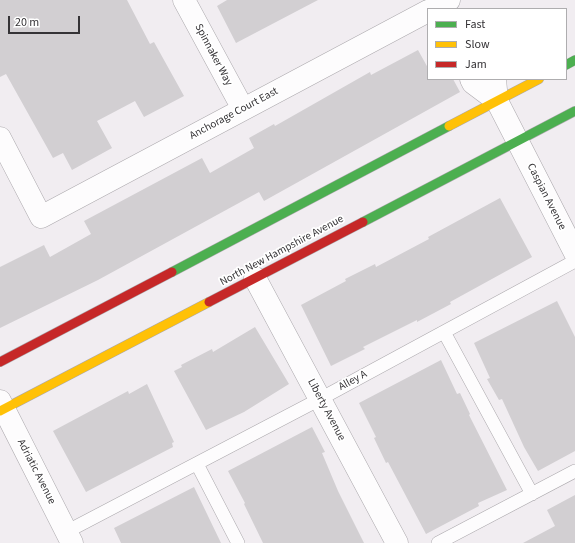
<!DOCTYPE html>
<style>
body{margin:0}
#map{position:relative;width:575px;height:543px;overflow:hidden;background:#f1edf1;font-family:"Source Sans 3",sans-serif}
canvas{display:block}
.legend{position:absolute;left:427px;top:8px;width:140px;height:72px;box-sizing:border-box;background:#fff;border:1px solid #aeadaf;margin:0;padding:5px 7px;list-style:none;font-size:12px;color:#353336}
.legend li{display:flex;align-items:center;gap:8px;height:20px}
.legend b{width:20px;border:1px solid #aeadaf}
.scale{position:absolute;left:8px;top:16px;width:72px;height:18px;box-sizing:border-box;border:2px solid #353336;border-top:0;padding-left:5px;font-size:12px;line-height:14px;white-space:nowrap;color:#353336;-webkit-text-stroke:3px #fff;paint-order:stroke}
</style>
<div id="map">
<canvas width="575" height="543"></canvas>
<ul class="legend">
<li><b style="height:5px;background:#4caf50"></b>Fast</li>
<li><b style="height:5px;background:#ffc107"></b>Slow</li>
<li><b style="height:5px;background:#c62828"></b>Jam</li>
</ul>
<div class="scale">20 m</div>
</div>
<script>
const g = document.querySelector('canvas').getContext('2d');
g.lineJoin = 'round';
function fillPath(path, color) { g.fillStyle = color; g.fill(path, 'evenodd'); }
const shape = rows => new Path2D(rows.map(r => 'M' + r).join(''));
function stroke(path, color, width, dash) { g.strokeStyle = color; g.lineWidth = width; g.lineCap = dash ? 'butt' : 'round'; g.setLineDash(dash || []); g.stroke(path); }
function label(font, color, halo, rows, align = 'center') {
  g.font = font + ' "Source Sans 3",sans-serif'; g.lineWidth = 3.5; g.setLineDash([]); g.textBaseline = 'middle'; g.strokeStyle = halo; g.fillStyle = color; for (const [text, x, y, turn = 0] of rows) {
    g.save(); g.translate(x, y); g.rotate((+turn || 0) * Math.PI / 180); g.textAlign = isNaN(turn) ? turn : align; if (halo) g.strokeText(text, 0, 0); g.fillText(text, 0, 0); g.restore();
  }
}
fillPath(shape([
 [0,0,127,0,150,44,154,42,184,96,144,117,135,101,97,121,112,148,72,170,63,153,53,158,6,74,0,77],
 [227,0,318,0,236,43,217,6],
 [418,50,428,68,428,79,453,79,460,92,264,201,259,192,98,280,0,328,0,267,44,245,50,257,91,234,84,221,202,158,210,173,254,148,249,138,274,124,275,126,370,72,371,75],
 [500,198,532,257,450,302,451,304,417,322,417,320,363,347,365,349,331,366,301,305,346,281,345,279,375,264,376,267,429,239,428,237],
 [557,301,575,337,575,451,538,471,524,447,502,399,499,400,487,379,490,378,474,343],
 [255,327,289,384,244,412,206,430,174,371,182,367,181,365,212,349,213,352],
 [441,360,457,394,460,393,470,414,469,415,507,490,478,503,479,506,426,534,388,462,386,463,374,438,376,437,359,403],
 [147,384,174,442,172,443,173,447,86,492,53,431,128,391,129,394],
 [312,427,325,452,322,453,338,491,364,543,263,543,244,504,245,503,228,471],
 [194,487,221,543,121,543,114,528],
 [575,495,575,543,523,543,555,526,547,510]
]), '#d2cfd2');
const lane = shape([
 [444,332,532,494],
 [197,464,238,543],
 [66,532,320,399,575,261],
 [438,543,575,471]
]);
const street = shape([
 [184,0,243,109],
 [432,9,449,0],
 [471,79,473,83,497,101],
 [495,79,497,101,575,253],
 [0,138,41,217,428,11],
 [255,278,397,543],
 [0,401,72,543]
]);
const fast = shape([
 [566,65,575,60],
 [363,222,575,111],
 [172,272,449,126]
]);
const slow = shape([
 [449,126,539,79],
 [0,411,209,302]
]);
const jam = shape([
 [209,302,363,222],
 [0,362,172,272]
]);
stroke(lane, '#aba8ac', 14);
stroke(street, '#aba8ac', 23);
stroke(fast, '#aba8ac', 10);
stroke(slow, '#aba8ac', 10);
stroke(jam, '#aba8ac', 10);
stroke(lane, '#fdfcfd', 13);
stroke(street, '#fdfcfd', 22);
stroke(fast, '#4caf50', 9);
stroke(slow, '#ffc107', 9);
stroke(jam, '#c62828', 9);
label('11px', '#353336', '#fff', [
 ["Spinnaker Way",213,55,62],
 ["Anchorage Court East",234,114,-28],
 ["Caspian Avenue",546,197,63],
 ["North New Hampshire Avenue",282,251,-28],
 ["Alley A",353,381,-28],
 ["Liberty Avenue",326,410,62],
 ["Adriatic Avenue",36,472,63]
]);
</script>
